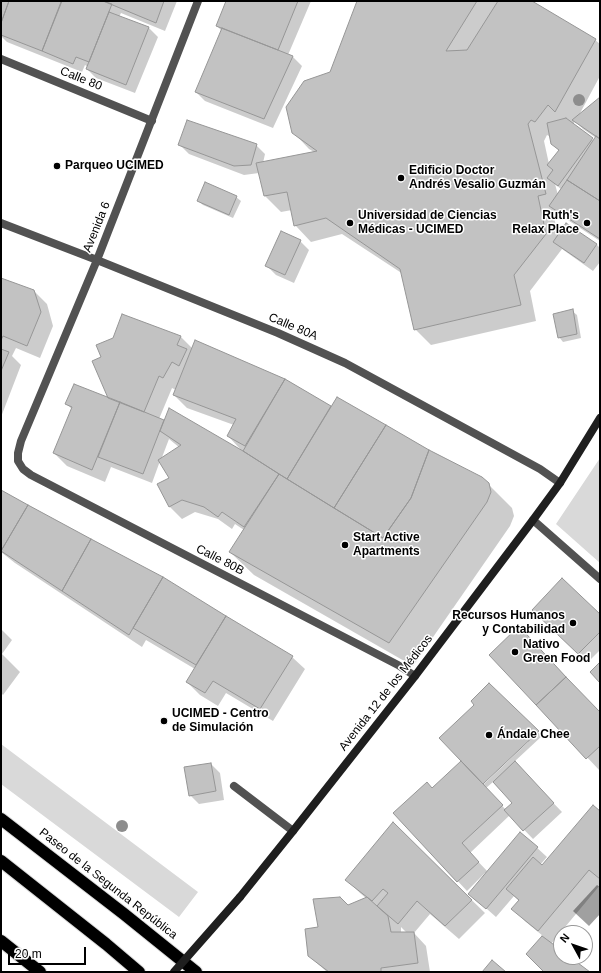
<!DOCTYPE html>
<meta charset="utf-8">
<style>
body{margin:0}
#map{position:relative;width:601px;height:973px;overflow:hidden;background:#fff;font-family:Helvetica,sans-serif}
canvas{display:block}
.frame{position:absolute;inset:0;border:2px solid #000;pointer-events:none}
.north{position:absolute;left:553px;top:925px;width:40px;height:40px;box-sizing:border-box;background:#fff;border:1px solid #999;border-radius:50%;rotate:310deg;font-size:11px;font-weight:700;line-height:16px;text-align:center;color:#000}
.north::after{content:'';display:block;margin:auto;width:14px;height:18px;background:#000;clip-path:polygon(50% 0,100% 100%,50% 72%,0 100%)}
.scale{position:absolute;left:8px;top:947px;width:78px;height:18px;box-sizing:border-box;border:2px solid #000;border-top:0;padding-left:5px;font-size:12px;line-height:14px;white-space:nowrap;color:#000;-webkit-text-stroke:3px #fff;paint-order:stroke}
</style>
<div id="map">
<canvas width="601" height="973"></canvas>
<div class="frame"></div>
<div class="north">N</div>
<div class="scale">20 m</div>
</div>
<script>
const g = document.querySelector('canvas').getContext('2d');
g.lineJoin = 'round';
function fillPath(path, color) { g.fillStyle = color; g.fill(path, 'evenodd'); }
const shape = rows => new Path2D(rows.map(r => 'M' + r).join(''));
function stroke(path, color, width, dash) { g.strokeStyle = color; g.lineWidth = width; g.lineCap = dash ? 'butt' : 'round'; g.setLineDash(dash || []); g.stroke(path); }
function label(font, color, halo, rows, align = 'center') {
  g.font = font + ' Helvetica,sans-serif'; g.lineWidth = 3; g.setLineDash([]); g.textBaseline = 'middle'; g.strokeStyle = halo; g.fillStyle = color; for (const [text, x, y, turn = 0] of rows) {
    g.save(); g.translate(x, y); g.rotate((+turn || 0) * Math.PI / 180); g.textAlign = isNaN(turn) ? turn : align; if (halo) g.strokeText(text, 0, 0); g.fillText(text, 0, 0); g.restore();
  }
}
fillPath(shape([
 [600,458,600,563,556,524],
 [1,744,198,892,179,917,1,784]
]), '#d9d9d9');
fillPath(shape([
 [597,885,600,887,600,914,589,926,573,911]
]), '#a0a0a0');
fillPath(shape([
 [1,1,55,1,62,4,63,1,177,1,165,31,121,13,119,17,149,28,158,37,135,93,96,78,87,69,88,67,85,65,82,72,7,42,1,36],
 [227,1,311,1,288,55,293,57,302,66,273,128,205,101,196,92,222,31,217,26],
 [359,1,530,1,595,40,600,44,600,76,578,117,600,98,600,241,560,215,556,211,553,212,558,236,567,224,597,245,600,248,600,262,593,271,562,249,530,291,536,321,431,345,415,329,403,274,342,234,311,242,295,225,292,210,281,212,265,196,259,173,244,175,189,154,180,145,256,145,265,154,263,163,314,152,309,149,293,132,331,73],
 [575,121,583,129,596,138,594,141,573,125],
 [547,135,551,137,552,143,559,151,549,164,544,141],
 [555,184,562,190,558,195],
 [236,197,241,201,233,218,203,205,198,201],
 [300,241,309,250,294,283,276,275,267,266],
 [1,279,34,291,47,304,53,326,40,358,16,348,12,356,21,365,1,417],
 [572,311,577,315,581,338,563,342,559,337],
 [181,337,193,349,285,379,332,408,488,484,512,508,514,516,510,526,413,666,254,575,230,552,244,530,235,524,232,529,218,519,195,512,182,519,169,506,170,478,160,461,152,483,111,467,105,482,67,466,54,453,72,409,66,404,110,399],
 [172,388,176,390,174,395,187,408,234,425,228,436,243,452,159,419],
 [169,439,180,448,161,460],
 [1,491,163,578,292,657,305,669,273,721,226,693,218,706,200,695,187,682,195,669,146,640,142,647,15,563,1,552],
 [534,610,600,615,600,650,587,663],
 [1,629,12,640,2,654,20,672,3,695,1,693],
 [528,637,600,713,600,771,537,704],
 [489,684,542,736,514,762,562,812,533,839,510,815,470,853,488,872,521,833,547,857,540,865,542,866,600,812,600,885,551,944,561,951,561,957,568,957,589,972,545,972,528,954,543,936,526,922,513,909,519,901,514,896,496,917,479,902,486,874,485,873,467,891,394,813,433,789,463,761,476,705],
 [527,741,528,742,483,785,482,783],
 [493,782,513,803,506,810,486,788],
 [211,764,220,773,224,800,199,804,190,795],
 [393,823,485,913,459,939,430,914,414,933,426,946,430,972,327,972,309,956,320,928,347,906,367,899,360,893,347,880],
 [401,927,407,933,401,933]
]), '#0003');
const building = shape([
 [1,1,9,1,1,23,1,1],
 [9,1,58,1,61,2,42,51,1,35,1,23,9,1],
 [62,1,103,1,112,4,89,62,76,57,73,64,42,51,62,1],
 [103,1,164,1,156,23,103,1],
 [226,1,298,1,278,50,216,26,226,1],
 [357,1,477,1,446,51,467,50,498,1,532,1,596,39,555,112,548,105,535,122,531,120,528,124,546,194,538,196,546,234,514,275,521,305,414,330,400,269,326,218,294,226,287,192,264,196,256,163,317,151,292,133,286,107,304,81,330,72,357,1],
 [109,12,149,27,126,85,86,69,109,12],
 [222,28,293,56,264,119,195,92,222,28],
 [600,97,600,139,572,120,600,97],
 [566,118,593,138,558,186,547,178,553,170,547,165,559,150,551,144,547,123,566,118],
 [187,120,257,144,251,165,234,166,178,145,187,120],
 [596,136,600,139,600,201,567,180,596,136],
 [567,180,600,201,600,239,549,206,567,180],
 [205,182,237,196,229,215,197,201,205,182],
 [566,223,597,244,584,263,553,242,566,223],
 [281,231,301,240,285,275,265,266,281,231],
 [1,278,34,290,41,312,27,346,3,336,1,340,1,278],
 [573,309,577,334,558,338,553,314,573,309],
 [122,314,181,336,177,345,187,349,179,366,172,362,163,378,159,376,144,412,108,398,92,361,101,357,96,345,113,338,122,314],
 [195,340,285,379,245,446,227,436,236,419,173,395,195,340],
 [1,349,9,352,1,371,1,349],
 [285,379,331,406,287,479,243,451,285,379],
 [74,384,120,402,92,470,53,453,72,407,65,404,74,384],
 [337,397,386,425,334,508,287,479,337,397],
 [120,402,164,420,143,474,98,457,120,402],
 [169,408,243,451,279,474,244,527,222,512,218,517,204,507,182,500,169,507,157,484,169,478,158,460,181,445,160,431,169,408],
 [386,425,429,450,411,498,383,538,334,508,386,425],
 [429,450,482,477,489,483,491,492,487,502,389,643,229,552,279,474,334,508,383,538,411,498,429,450],
 [1,490,28,505,1,551,1,490],
 [28,505,91,539,62,591,1,551,28,505],
 [91,539,163,577,129,635,62,591,91,539],
 [163,577,226,616,196,665,133,628,163,577],
 [562,578,600,614,600,632,578,654,532,610,562,578],
 [226,616,293,656,260,709,213,681,205,693,186,682,226,616],
 [519,626,566,677,536,705,489,655,519,626],
 [600,662,600,683,590,672,600,662],
 [566,677,600,712,600,746,586,759,536,705,566,677],
 [489,683,539,731,483,784,439,738,474,705,471,701,489,683],
 [461,761,503,805,462,843,479,862,457,882,393,813,427,782,432,788,461,761],
 [515,761,554,803,523,831,504,810,512,803,493,782,515,761],
 [211,763,216,791,189,796,184,767,211,763],
 [593,805,600,811,600,879,589,870,538,931,511,909,519,900,506,889,533,857,542,865,593,805],
 [393,822,472,900,445,926,417,901,398,924,377,906,388,893,383,889,372,901,345,880,393,822],
 [520,832,538,847,486,909,468,894,520,832],
 [340,897,348,905,367,897,388,916,391,932,414,932,418,963,381,968,381,972,329,972,308,956,305,929,318,927,313,899,340,897],
 [542,936,561,950,561,957,570,957,590,972,544,972,526,954,542,936],
 [492,960,506,972,482,972,492,960]
]);
fillPath(building, '#c2c2c2');
stroke(building, '#969696', 1);
const highway = shape([
 [1,819,124,914,196,972],
 [1,861,106,944,139,972],
 [1,941,40,972]
]);
stroke(highway, '#dbdbdb', 14);
stroke(shape([
 [533,520,600,579],
 [234,786,293,831]
]), '#525252', 8);
stroke(shape([
 [198,1,97,260,21,441,18,453,18,461,23,469,31,475,398,665,415,676],
 [1,59,152,121],
 [1,223,97,260,278,333,345,363,540,469,560,483]
]), '#525252', 8);
stroke(shape([
 [240,897,293,831,415,676,533,520,560,483,600,418]
]), '#1f1f1f', 8);
stroke(highway, '#000', 12);
stroke(shape([
 [174,972,240,897]
]), '#1f1f1f', 8);
g.fillStyle = '#8d8d8d';
for (const [x, y] of [
 [579,100],
 [122,826]
]) { g.beginPath(); g.arc(x, y, 6, 0, 2 * Math.PI); g.fill(); }
for (const [x, y, r, color] of [
 [57,166,4,"#000"],
 [401,178,4,"#000"],
 [350,223,4,"#000"],
 [587,223,4,"#000"],
 [345,545,4,"#000"],
 [573,623,4,"#000"],
 [515,652,4,"#000"],
 [164,721,4,"#000"],
 [489,735,4,"#000"]
]) { const dot = new Path2D(); dot.arc(x, y, r, 0, 2 * Math.PI); g.fillStyle = color; g.fill(dot); stroke(dot, '#fff', 1.5); }
label('12px', '#000', '#fff', [
 ["Calle 80",81,79,22],
 ["Avenida 6",97,227,-68],
 ["Calle 80A",293,327,23],
 ["Calle 80B",220,560,27],
 ["Avenida 12 de los Médicos",386,693,-52],
 ["Paseo de la Segunda República",108,884,38]
]);
label('bold 12px', '#000', '#fff', [
 ["Parqueo UCIMED",65,166],
 ["Edificio Doctor",409,171],
 ["Andrés Vesalio Guzmán",409,185],
 ["Universidad de Ciencias",358,216],
 ["Médicas - UCIMED",358,230],
 ["Ruth's",579,216,"right"],
 ["Relax Place",579,230,"right"],
 ["Start Active",353,538],
 ["Apartments",353,552],
 ["Recursos Humanos",565,616,"right"],
 ["y Contabilidad",565,630,"right"],
 ["Nativo",523,645],
 ["Green Food",523,659],
 ["UCIMED - Centro",172,714],
 ["de Simulación",172,728],
 ["Ándale Chee",497,735]
], 'left');
</script>
